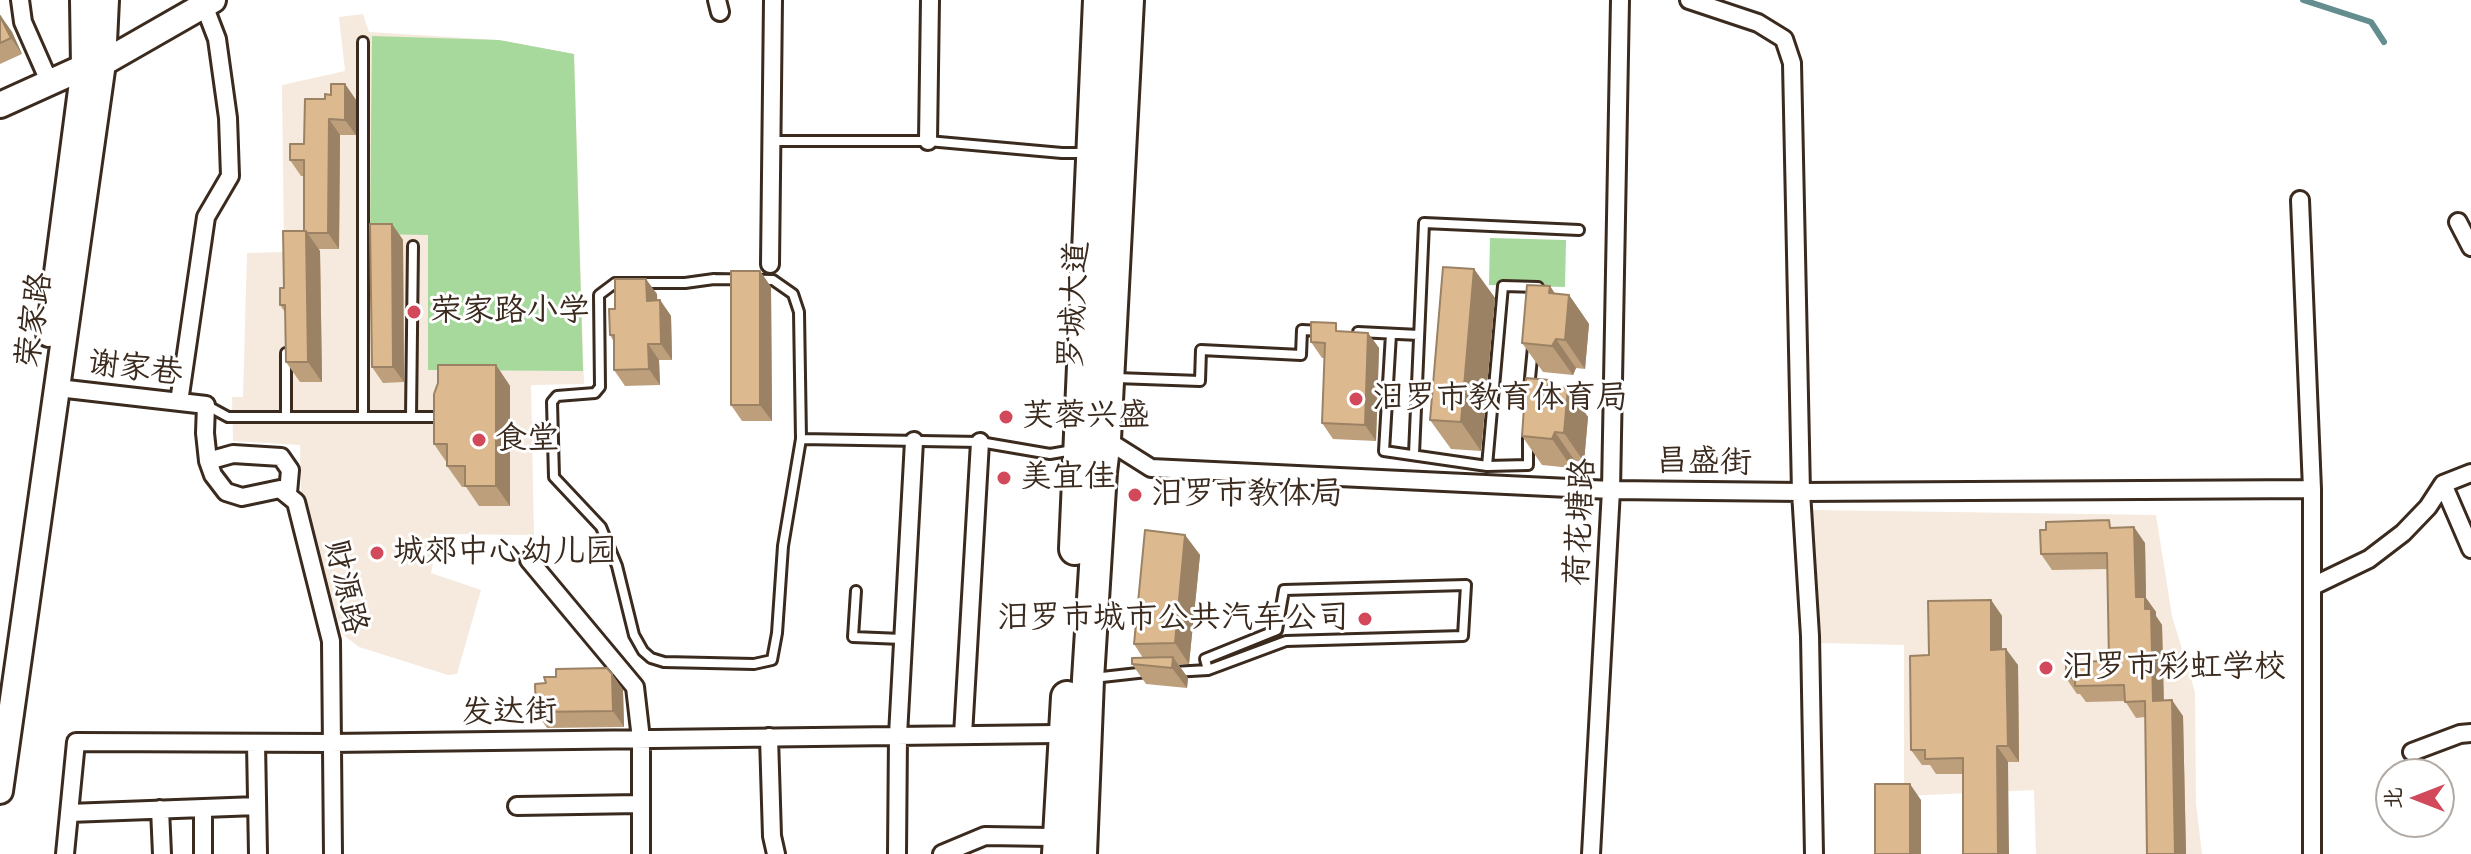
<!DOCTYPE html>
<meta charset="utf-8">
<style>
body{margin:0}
#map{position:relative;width:2471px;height:854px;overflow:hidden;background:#fff;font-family:Caveat,"LXGW WenKai TC",sans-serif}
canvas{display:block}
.north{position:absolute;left:2375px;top:758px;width:80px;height:80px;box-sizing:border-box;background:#fff;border:2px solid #b1aaa5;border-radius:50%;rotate:270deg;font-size:22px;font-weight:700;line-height:32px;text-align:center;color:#3b2a1e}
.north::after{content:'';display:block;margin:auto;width:28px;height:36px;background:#d1495b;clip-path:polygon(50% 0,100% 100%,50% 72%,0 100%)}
</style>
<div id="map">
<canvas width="2471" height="854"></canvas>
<div class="north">北</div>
</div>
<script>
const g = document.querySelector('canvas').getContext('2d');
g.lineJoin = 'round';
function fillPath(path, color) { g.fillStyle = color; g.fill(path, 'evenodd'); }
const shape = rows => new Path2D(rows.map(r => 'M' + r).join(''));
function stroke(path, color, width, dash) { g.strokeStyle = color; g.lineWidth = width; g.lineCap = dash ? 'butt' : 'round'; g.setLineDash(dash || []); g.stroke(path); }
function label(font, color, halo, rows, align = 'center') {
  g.font = font + ' Caveat,"LXGW WenKai TC",sans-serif'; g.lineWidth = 6; g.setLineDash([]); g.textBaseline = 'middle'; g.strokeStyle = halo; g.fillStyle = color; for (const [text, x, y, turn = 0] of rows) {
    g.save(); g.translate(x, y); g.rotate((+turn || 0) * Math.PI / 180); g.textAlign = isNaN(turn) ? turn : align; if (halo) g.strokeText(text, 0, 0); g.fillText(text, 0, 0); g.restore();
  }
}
fillPath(shape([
 [363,14,369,32,499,40,574,54,584,384,531,385,534,535,439,534,431,573,481,590,457,674,448,675,359,647,342,634,301,493,300,445,233,441,232,397,243,397,247,253,284,252,282,85,345,71,339,17],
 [1812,510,2156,515,2172,616,2195,692,2196,803,2202,854,2036,854,2034,790,1904,796,1904,645,1821,643]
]), '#f5eadd');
fillPath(shape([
 [372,36,499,40,574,54,583,371,428,370,428,235,370,234],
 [1490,238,1566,240,1565,287,1489,285]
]), '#a6d99b');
stroke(shape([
 [2303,0,2371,22,2384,42]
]), '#648d90', 6);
const lane = shape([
 [772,141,928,141,1062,153,1086,153],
 [714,279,773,280,793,294,799,312,801,439,783,546,777,633,772,660,754,664,664,662,651,658,643,651,634,635,617,566,601,527,554,477,552,402,557,396,595,393,600,387,599,295,615,283,685,283,714,279],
 [1358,332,1419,335],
 [1391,334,1384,451,1487,466,1528,465,1528,438],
 [286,353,286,416],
 [1116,378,1200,381,1201,350,1301,355,1302,330,1321,331],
 [1529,389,1533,347],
 [206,405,228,417,434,417],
 [363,417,363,42],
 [411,417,413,246],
 [801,439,980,442,1050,454,1073,450],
 [1414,454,1424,223,1579,230],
 [1487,466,1503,286,1538,287],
 [856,591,853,637,902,639],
 [1173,672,1208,670,1286,641,1463,636,1466,585,1284,590,1277,630,1205,659,1208,670],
 [1093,678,1147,672]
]);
const street = shape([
 [20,0,23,22,45,72],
 [717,0,720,12],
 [1689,0,1758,23,1784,39,1792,63,1801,492,1810,636,1814,854],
 [928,141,930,0],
 [2300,200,2312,489,2312,854],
 [2458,222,2471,247],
 [770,264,773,0],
 [58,388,206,405,205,433,208,461,213,475,226,492,242,497,280,489,296,502,331,641,333,854],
 [179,402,206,217,230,176,228,118,217,39,204,5],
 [1105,439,1151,468,1611,490,1801,492,2312,489],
 [208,461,233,454,281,457,290,470,288,493],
 [2443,484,2471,549],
 [529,560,635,687,641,739,641,854],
 [2313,586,2369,559,2403,533,2428,507,2443,484,2471,473],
 [963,735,980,442],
 [769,737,772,836,776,854],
 [256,743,258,854],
 [2412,752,2460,734,2471,733],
 [517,806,640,804],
 [203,808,203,854],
 [160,809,162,854],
 [69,813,257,806],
 [65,854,76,742,331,743,1056,734],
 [897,854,898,735,914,441],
 [942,854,985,836,1051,837],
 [1591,854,1611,490,1620,0]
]);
const secondary = shape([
 [0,105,84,67,103,63,213,0],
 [49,334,84,67,83,0],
 [0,791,103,63,106,0]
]);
const highway = shape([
 [1075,549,1099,0],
 [1058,854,1067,697],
 [1081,854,1088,679,1101,472,1105,439,1128,0]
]);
stroke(lane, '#3b2a1e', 14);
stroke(street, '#3b2a1e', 22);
stroke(secondary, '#3b2a1e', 30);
stroke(highway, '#3b2a1e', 36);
stroke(lane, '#fff', 8);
stroke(street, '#fff', 16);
stroke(secondary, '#fff', 24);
stroke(highway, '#fff', 30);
fillPath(shape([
 [0,16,12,32,22,54,0,64],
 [345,84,356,100,356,135,340,135,339,249,318,249,320,251,322,382,300,382,286,362,285,312,280,305,284,288,304,231,304,176,301,176,290,160,304,144,331,95],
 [392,224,403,240,404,382,383,383,372,367],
 [1474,269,1495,298,1481,451,1451,449,1430,420],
 [760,271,771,287,772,421,742,421,731,405],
 [1550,286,1555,294,1569,295,1589,324,1585,369,1576,368,1573,375,1543,372,1522,343],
 [657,294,657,300,660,300,671,316,672,360,659,360,660,385,625,386,614,370,614,342,610,335,615,309],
 [1342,332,1368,333,1379,348,1376,441,1333,439,1322,423,1325,358,1322,358,1311,342],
 [496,365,510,386,510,506,479,506,466,487,462,487,447,466,447,463,434,444],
 [1549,380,1554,387,1568,388,1588,417,1584,462,1575,461,1572,468,1542,465,1522,436],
 [2114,527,2145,543,2146,598,2156,612,2156,616,2162,625,2164,700,2183,716,2186,854,2147,854,2145,717,2136,718,2125,701,2086,702,2080,694,2077,694,2066,678,2109,661,2107,569,2052,570,2041,554],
 [1185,535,1200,555,1189,664,1178,664,1188,678,1187,688,1146,684,1132,664,1143,658,1134,644],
 [1991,600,2002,616,2002,650,2018,665,2019,762,2008,762,1963,774,1936,774,1930,765,1922,765,1911,750],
 [612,674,623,690,624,727,547,728,536,712,546,683]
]), '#be9f7b');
fillPath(shape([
 [1,16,12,32,22,54,11,38],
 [345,84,356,100,356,135,345,120],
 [329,119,340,135,339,249,328,233],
 [392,224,403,240,404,382,393,367],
 [306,231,320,251,322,382,308,362],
 [1474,269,1495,298,1481,451,1461,422],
 [760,271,771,287,772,421,760,405],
 [646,279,657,294,658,316,647,301],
 [1550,286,1567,312,1569,295,1589,324,1585,369,1565,340,1549,293],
 [660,300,671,316,672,360,661,344],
 [1368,333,1379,348,1376,441,1365,425],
 [1556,339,1576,368,1573,375,1552,346],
 [648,344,659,360,660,385,649,369],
 [496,365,510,386,510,506,496,486],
 [1549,380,1566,405,1568,388,1588,417,1584,462,1564,433,1548,387],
 [1555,432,1575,461,1572,468,1552,439],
 [2134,527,2145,543,2146,598,2156,612,2156,616,2162,625,2164,717,2153,701,2136,597],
 [1185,535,1200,555,1189,664,1175,643],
 [1991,600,2002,616,2002,666,1991,650],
 [2006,649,2018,665,2019,762,2008,746],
 [1173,657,1188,678,1187,688,1172,668],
 [612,674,623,690,624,727,613,711],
 [2172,700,2183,716,2186,854,2175,854],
 [1997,746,2008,762,2009,854,1998,854],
 [1910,784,1921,800,1921,854,1910,854]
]), '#9b8264');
const building = shape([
 [0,16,11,38,0,43,0,16],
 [331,84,345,84,345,120,329,119,328,233,307,233,306,231,304,231,304,160,290,160,290,144,304,144,305,99,325,99,325,94,331,95,331,84],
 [370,224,392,224,393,367,372,367,370,224],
 [283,231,306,231,308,362,286,362,285,305,280,305,280,288,284,288,283,231],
 [1443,267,1474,269,1461,422,1430,420,1443,267],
 [731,271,760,271,760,405,731,405,731,271],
 [615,279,646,279,647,301,660,300,661,344,648,344,649,369,614,370,614,335,610,335,609,309,615,309,615,279],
 [1527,285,1550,286,1549,293,1569,295,1565,340,1556,339,1552,346,1522,343,1527,285],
 [1311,322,1336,323,1336,331,1368,333,1365,425,1322,423,1325,343,1311,342,1311,322],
 [438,365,496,365,496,486,465,486,465,466,447,466,447,444,434,444,434,394,438,383,438,365],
 [1526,378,1549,380,1548,387,1568,388,1564,433,1555,432,1552,439,1522,436,1526,378],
 [2109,520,2110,528,2134,527,2136,597,2145,597,2145,609,2151,609,2153,701,2172,700,2175,854,2147,854,2145,701,2125,702,2124,685,2075,686,2075,678,2066,678,2066,662,2109,661,2107,553,2041,554,2040,530,2046,530,2046,522,2109,520],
 [1145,530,1185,535,1175,643,1134,644,1145,530],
 [1991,600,1991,650,2006,649,2008,746,1997,746,1998,854,1963,854,1963,758,1925,759,1925,750,1911,750,1910,656,1929,655,1928,601,1991,600],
 [1173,657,1172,668,1132,664,1132,658,1173,657],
 [607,668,612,674,613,711,536,712,535,684,546,683,544,677,556,677,556,669,607,668],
 [1875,784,1910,784,1910,854,1875,854,1875,784]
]);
fillPath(building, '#ddb98f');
stroke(building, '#9b8264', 2);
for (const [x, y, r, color] of [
 [414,312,8,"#d1495b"],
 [1356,399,8,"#d1495b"],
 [1006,417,8,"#d1495b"],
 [479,440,8,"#d1495b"],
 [1004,478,8,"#d1495b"],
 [1135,495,8,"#d1495b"],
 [377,553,8,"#d1495b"],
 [1365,619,8,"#d1495b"],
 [2046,668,8,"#d1495b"]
]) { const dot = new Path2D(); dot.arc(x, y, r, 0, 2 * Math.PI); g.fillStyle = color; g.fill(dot); stroke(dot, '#fff', 3); }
label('32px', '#3b2a1e', '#fff', [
 ["罗城大道",1075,305,-87],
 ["荣家路",35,320,-82],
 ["谢家巷",135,369,7],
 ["昌盛街",1704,463,1],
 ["荷花塘路",1581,522,-87],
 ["财源路",345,587,77],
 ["发达街",509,713,-1]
]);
label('32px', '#3b2a1e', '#fff', [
 ["荣家路小学",430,312],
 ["汨罗市教育体育局",1372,399],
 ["芙蓉兴盛",1022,417],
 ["食堂",495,440],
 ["美宜佳",1020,478],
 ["汨罗市教体局",1151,495],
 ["城郊中心幼儿园",393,553],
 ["汨罗市城市公共汽车公司",1349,619,"right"],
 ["汨罗市彩虹学校",2062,668]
], 'left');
</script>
